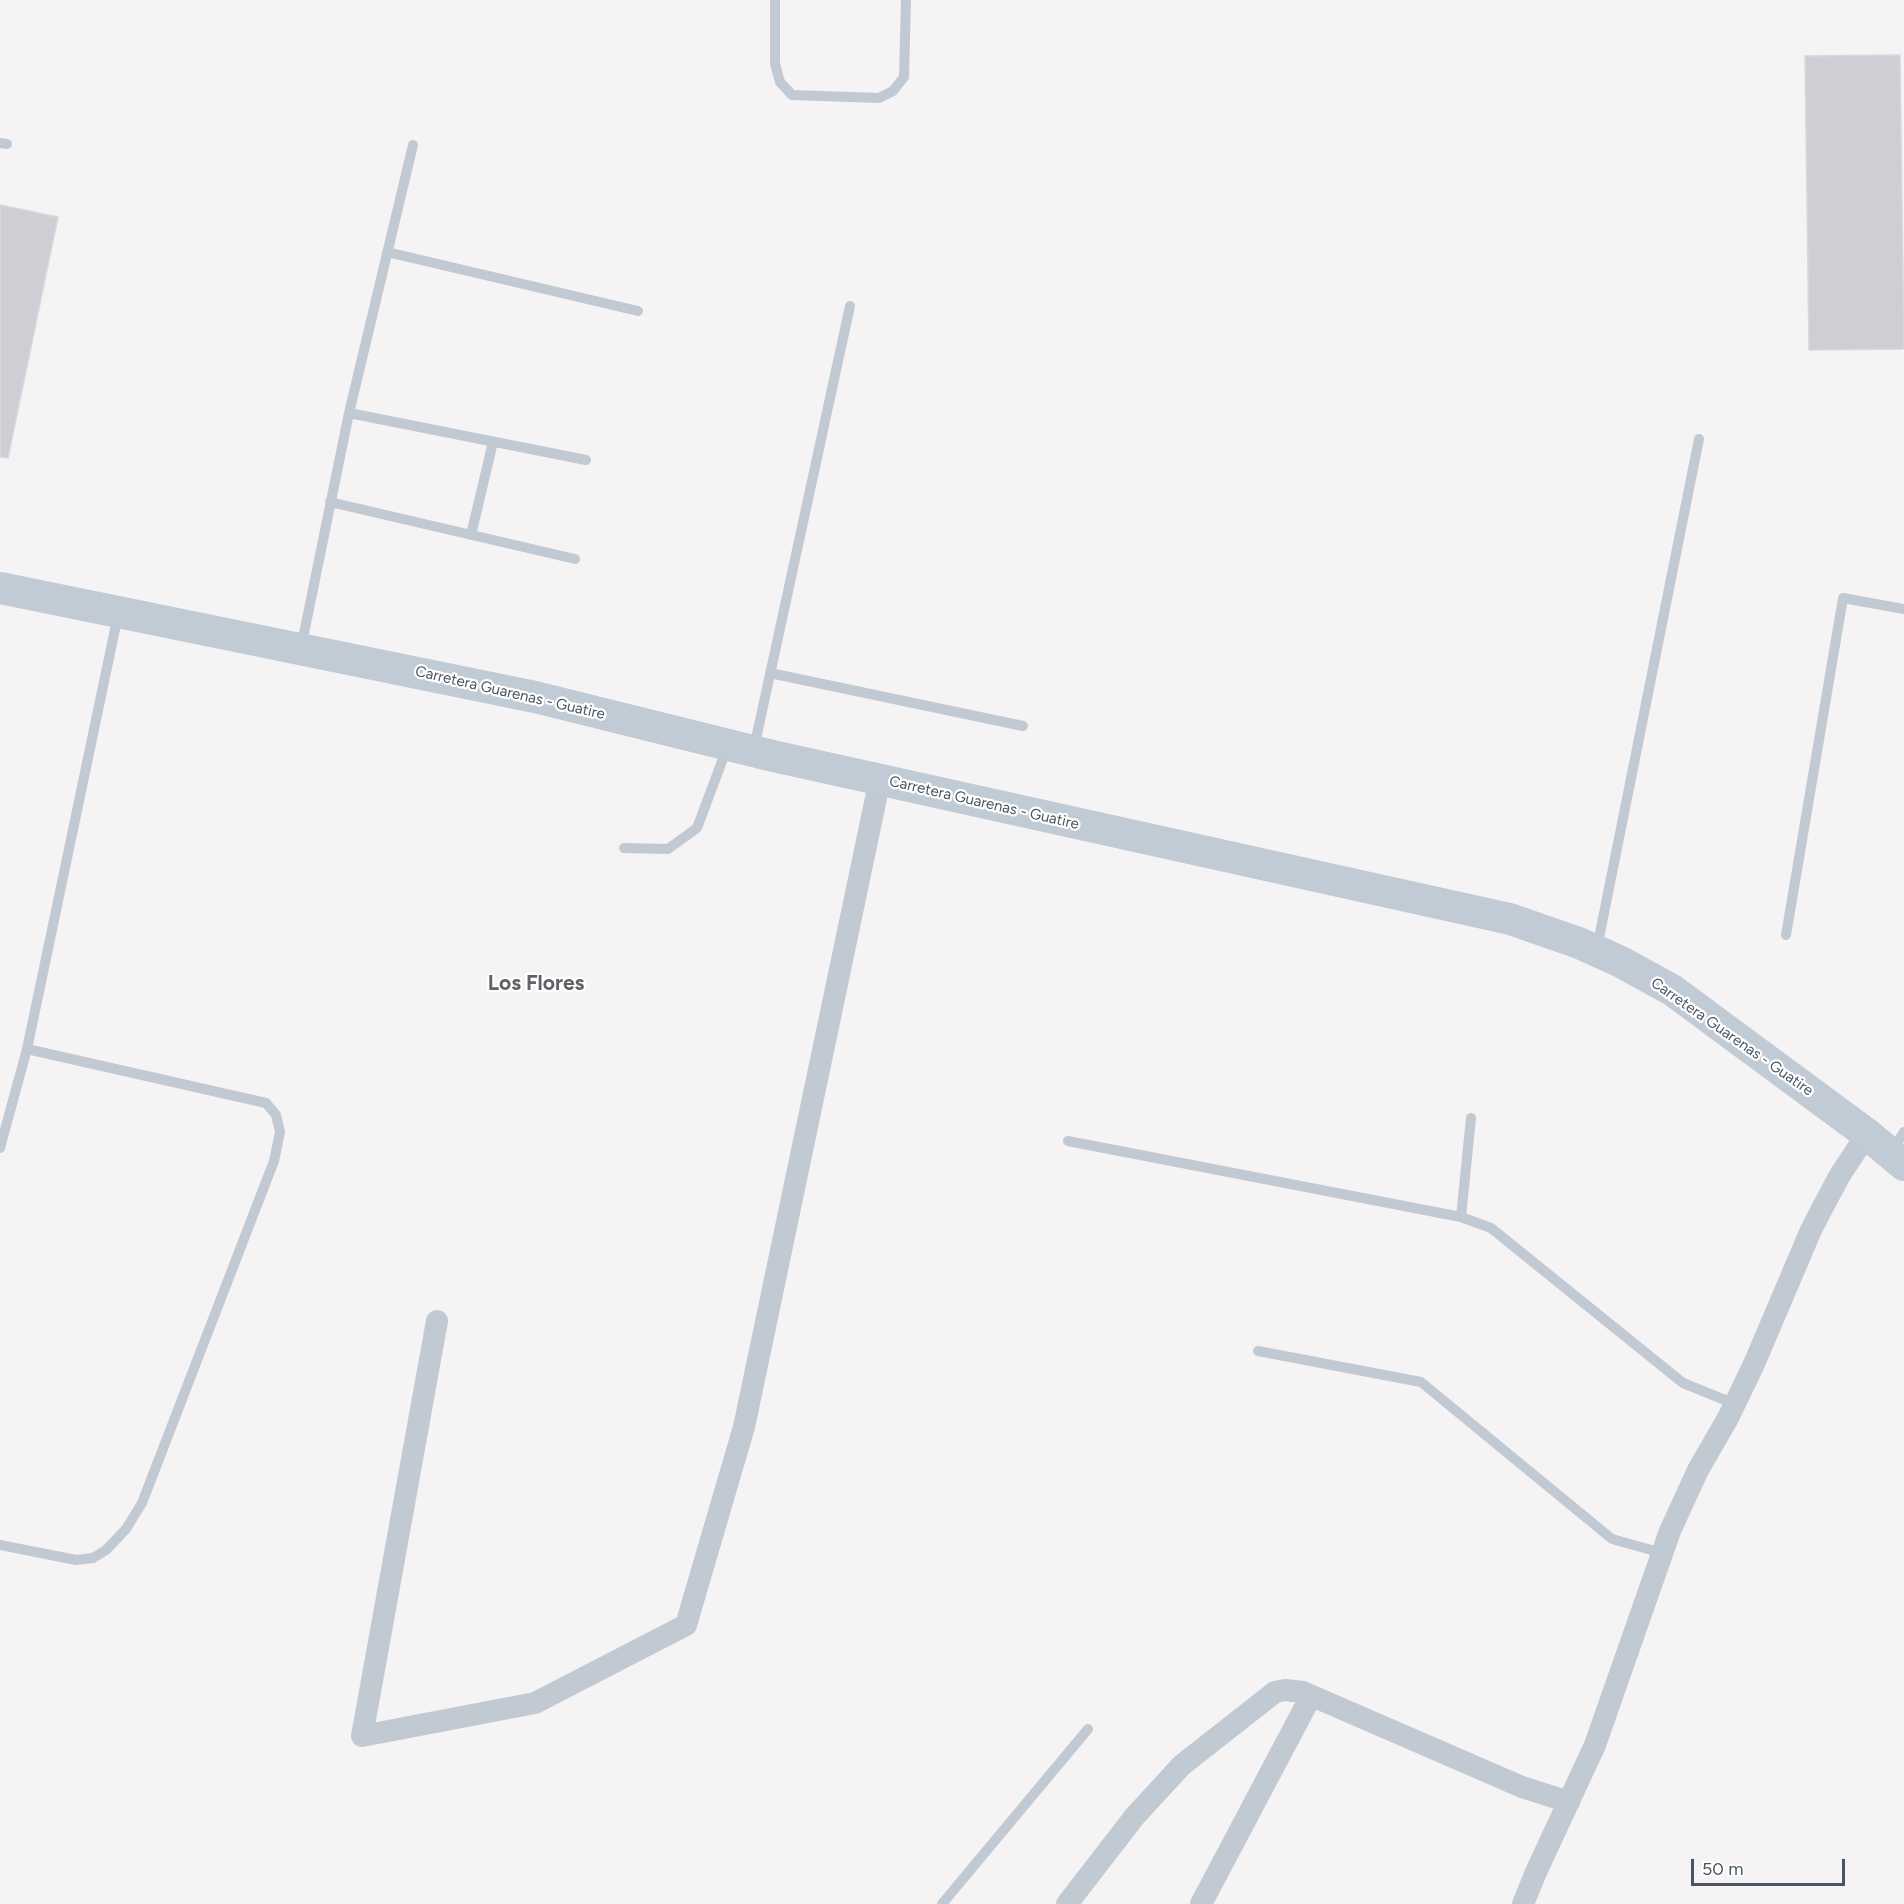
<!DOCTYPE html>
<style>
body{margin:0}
#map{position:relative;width:1904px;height:1904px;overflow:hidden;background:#f5f3f3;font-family:Figtree,sans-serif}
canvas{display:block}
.scale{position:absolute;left:1691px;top:1859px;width:154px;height:27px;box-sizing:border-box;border:3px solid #4a5661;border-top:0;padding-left:8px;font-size:18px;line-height:21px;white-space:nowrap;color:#4a5661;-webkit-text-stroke:4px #fff;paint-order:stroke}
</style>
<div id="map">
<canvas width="1904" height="1904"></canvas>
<div class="scale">50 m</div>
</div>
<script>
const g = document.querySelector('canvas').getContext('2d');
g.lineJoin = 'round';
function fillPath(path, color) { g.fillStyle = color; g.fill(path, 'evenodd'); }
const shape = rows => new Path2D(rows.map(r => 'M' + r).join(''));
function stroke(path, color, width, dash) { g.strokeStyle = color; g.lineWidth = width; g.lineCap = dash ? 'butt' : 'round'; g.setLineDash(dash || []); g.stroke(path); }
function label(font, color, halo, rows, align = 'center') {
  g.font = font + ' Figtree,sans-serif'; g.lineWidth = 4.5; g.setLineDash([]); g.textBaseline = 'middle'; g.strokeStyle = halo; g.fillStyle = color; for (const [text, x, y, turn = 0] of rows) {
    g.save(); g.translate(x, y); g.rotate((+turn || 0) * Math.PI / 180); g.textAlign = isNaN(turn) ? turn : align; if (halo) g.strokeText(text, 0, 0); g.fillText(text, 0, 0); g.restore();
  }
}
const building = shape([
 [1900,55,1904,349,1809,350,1805,56,1900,55],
 [0,205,58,217,8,458,0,457,0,205]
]);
fillPath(building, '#cdcfd5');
stroke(building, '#d7d9de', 1.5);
stroke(shape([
 [775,0,775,64,780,82,792,95,879,98,893,91,904,77,906,0],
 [0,143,7,144],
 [387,252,638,311],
 [349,413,586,460],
 [330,502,575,559],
 [471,535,493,442],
 [301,648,349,413,413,145],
 [770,673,1023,726],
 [754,748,850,306],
 [624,848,668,849,697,828,727,748],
 [1786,935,1843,598,1904,609],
 [1597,948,1699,439],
 [1068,1141,1461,1217,1491,1228,1683,1383,1735,1404],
 [0,1148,27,1049,118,615],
 [1892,1151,1904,1132],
 [1461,1217,1471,1118],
 [1258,1351,1421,1382,1612,1539,1662,1553],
 [0,1545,76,1560,93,1558,106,1550,126,1529,142,1503,274,1161,280,1132,276,1115,266,1103,27,1049],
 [942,1904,1088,1729]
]), '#c1cad2', 10);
stroke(shape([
 [437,1321,362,1736,535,1703,686,1625,744,1427,880,779],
 [1067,1904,1135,1816,1182,1765,1275,1692,1285,1690,1303,1692,1522,1787,1569,1802],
 [1201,1904,1311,1696],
 [1523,1904,1536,1872,1595,1745,1670,1531,1698,1470,1728,1418,1754,1364,1811,1230,1825,1203,1840,1175,1867,1134]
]), '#c1cad2', 22);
stroke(shape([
 [0,588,535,697,773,756,1510,919,1579,943,1621,962,1672,990,1867,1134,1904,1165]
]), '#c1cbd6', 32);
label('15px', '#4a5661', '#fff', [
 ["Carretera Guarenas - Guatire",510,693,13],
 ["Carretera Guarenas - Guatire",984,803,13],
 ["Carretera Guarenas - Guatire",1732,1037,35]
]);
label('bold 21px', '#5f6368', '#fff', [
 ["Los Flores",536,984]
]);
</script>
